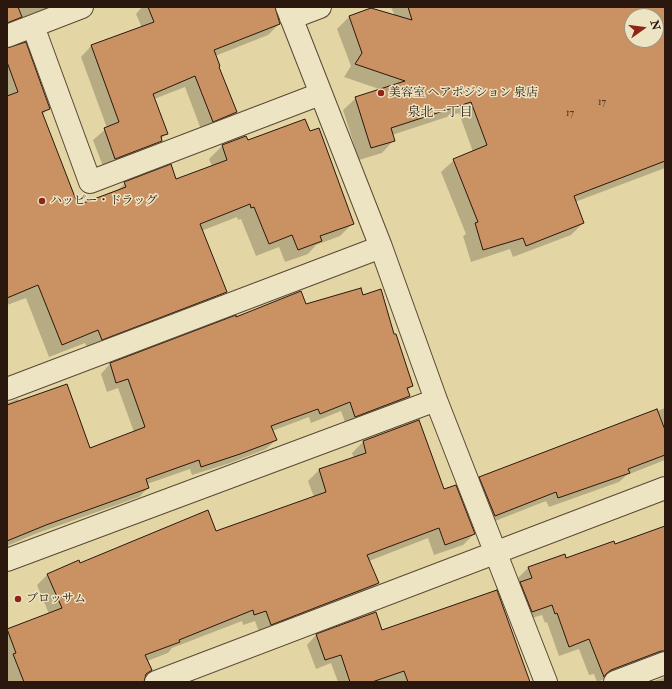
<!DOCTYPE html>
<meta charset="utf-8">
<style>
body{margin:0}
#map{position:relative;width:672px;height:689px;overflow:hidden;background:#e4d6a4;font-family:"IM FELL Double Pica",serif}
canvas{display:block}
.frame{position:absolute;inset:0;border:8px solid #2a180e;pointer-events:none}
.north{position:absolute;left:624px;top:8px;width:40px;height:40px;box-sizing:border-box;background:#ede4c4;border:1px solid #9f927b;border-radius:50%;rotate:76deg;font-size:11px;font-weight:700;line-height:16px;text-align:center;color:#2a180e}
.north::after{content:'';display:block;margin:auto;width:14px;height:18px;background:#8f2418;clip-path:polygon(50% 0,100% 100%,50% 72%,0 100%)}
</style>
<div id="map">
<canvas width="672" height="689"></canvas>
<div class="frame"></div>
<div class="north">N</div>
</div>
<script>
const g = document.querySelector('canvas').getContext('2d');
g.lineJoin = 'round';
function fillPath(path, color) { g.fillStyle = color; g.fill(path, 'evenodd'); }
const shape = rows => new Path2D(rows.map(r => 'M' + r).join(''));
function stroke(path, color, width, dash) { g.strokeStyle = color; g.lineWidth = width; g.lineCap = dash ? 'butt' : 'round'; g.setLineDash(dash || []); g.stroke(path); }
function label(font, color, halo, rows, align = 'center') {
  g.font = font + ' "IM FELL Double Pica","Noto Serif JP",serif'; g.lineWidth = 3; g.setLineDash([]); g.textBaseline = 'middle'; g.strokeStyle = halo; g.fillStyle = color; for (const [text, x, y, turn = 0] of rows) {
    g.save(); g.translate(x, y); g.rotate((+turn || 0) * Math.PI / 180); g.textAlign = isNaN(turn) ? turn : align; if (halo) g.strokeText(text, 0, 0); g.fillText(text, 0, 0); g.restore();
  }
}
fillPath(shape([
 [7,7,64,7,7,29],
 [142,7,274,7,279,24,268,35,215,56,218,67,236,112,225,123,202,132,185,87,154,99,167,133,161,139,161,141,150,151,104,169,93,140,107,128,81,57,91,46,142,28,136,14],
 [391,7,665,7,665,168,575,202,583,223,571,235,513,257,510,249,471,262,463,236,466,234,441,172,454,160,473,152,459,113,392,135,394,140,382,153,359,160,343,110,356,98,382,90,344,77,351,66,337,29,349,17,395,16],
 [632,16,656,16,656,40,632,40],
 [7,49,49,108,42,115,77,206,116,192,125,183,176,180,212,166,209,159,222,146,246,137,248,141,353,223,340,236,316,245,308,254,285,262,279,247,256,256,241,219,238,220,237,217,201,231,226,292,213,305,89,352,85,343,49,357,26,298,7,305],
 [363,296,394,335,412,386,407,391,409,396,400,405,346,425,341,411,311,423,309,417,272,431,276,440,266,449,230,463,192,475,190,469,147,484,148,488,139,497,35,534,7,546,7,403,18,399,19,402,89,449,134,432,118,388,107,392,101,374,110,364,235,317,236,318],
 [665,408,665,460,627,475,619,482,549,507,546,501,485,525,470,487,480,477],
 [418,421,443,490,474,534,463,545,434,555,428,538,369,561,378,583,367,594,260,635,255,621,243,625,242,621,172,648,168,653,147,661,150,670,144,676,143,682,7,682,7,631,49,614,37,585,48,574,79,564,216,533,314,497,308,481,319,470,354,458,352,453,363,442],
 [665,528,665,666,650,661,597,682,594,674,589,675,579,649,559,656,547,622,545,623,542,615,522,621,511,593,520,584,518,578,528,568,564,555,565,560,614,545],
 [382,631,529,682,338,682,331,663,316,669,307,645,316,635],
 [665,677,665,682,652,682]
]), '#0003');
const building = shape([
 [7,7,18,7,22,17,7,23,7,7],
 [148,7,275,7,280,24,214,50,220,66,219,67,237,112,213,122,195,76,153,94,168,134,161,136,162,141,115,159,104,128,119,122,91,45,154,22,148,7],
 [408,7,665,7,665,161,574,196,584,223,526,246,523,238,483,250,475,223,478,222,453,159,487,145,471,102,391,128,395,141,371,148,355,97,405,81,355,64,362,53,349,16,371,8,412,20,408,7],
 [632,16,656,16,656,40,632,40,632,16],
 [26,42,50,109,42,112,78,205,126,187,124,182,171,164,176,179,227,160,222,145,246,136,248,140,305,119,310,131,319,128,354,224,320,236,322,241,298,250,292,235,269,244,254,207,251,208,250,204,200,224,227,292,102,340,98,330,62,345,38,285,7,298,7,96,18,92,7,62,7,48,26,42],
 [361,288,363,295,381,289,394,334,396,334,413,386,407,388,410,396,355,417,350,402,320,414,318,409,271,426,277,440,240,454,201,467,199,460,146,479,149,488,46,525,7,541,7,405,67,384,90,448,145,427,128,379,116,383,110,363,236,315,236,317,301,291,306,304,361,288],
 [657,409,665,430,665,455,628,469,630,473,558,498,556,492,495,516,479,477,657,409],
 [419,420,444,489,456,485,475,534,445,545,439,528,367,555,379,583,271,625,266,611,254,615,253,610,179,640,180,642,145,655,152,670,146,674,144,682,24,682,13,654,16,653,7,629,62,608,47,574,79,560,80,563,208,510,216,531,326,492,319,469,366,453,363,441,419,420],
 [665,526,665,651,661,651,611,670,606,674,604,677,589,639,569,647,557,613,555,614,552,605,532,612,520,582,532,578,528,567,565,554,566,558,614,541,615,544,665,526],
 [497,590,530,682,408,682,404,671,372,682,350,682,341,655,325,660,316,634,376,612,382,630,497,590]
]);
fillPath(building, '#ca9263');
stroke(building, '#2a180e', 1);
const minor = shape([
 [287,7,381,247,436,400,546,682],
 [291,18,320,7],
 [33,26,90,182,320,94],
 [7,36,82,7],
 [7,389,381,247],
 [7,560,436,400],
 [156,682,665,488],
 [615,682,665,663]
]);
stroke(minor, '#584834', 24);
stroke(minor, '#ede4c4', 22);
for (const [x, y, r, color] of [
 [381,93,4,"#8f2418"],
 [42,201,4,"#8f2418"],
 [18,599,4,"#8f2418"]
]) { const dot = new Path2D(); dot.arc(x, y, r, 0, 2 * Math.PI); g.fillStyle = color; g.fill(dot); stroke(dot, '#ede4c4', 1.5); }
label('10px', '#523623', null, [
 ["17",602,103],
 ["17",570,114]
]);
label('12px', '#2a180e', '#ede4c4', [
 ["美容室 ヘアポジション 泉店",389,93],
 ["ハッピー・ドラッグ",50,201],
 ["ブロッサム",26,599]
], 'left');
label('13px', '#2a180e', '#ede4c4', [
 ["泉北一丁目",440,113]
]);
</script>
